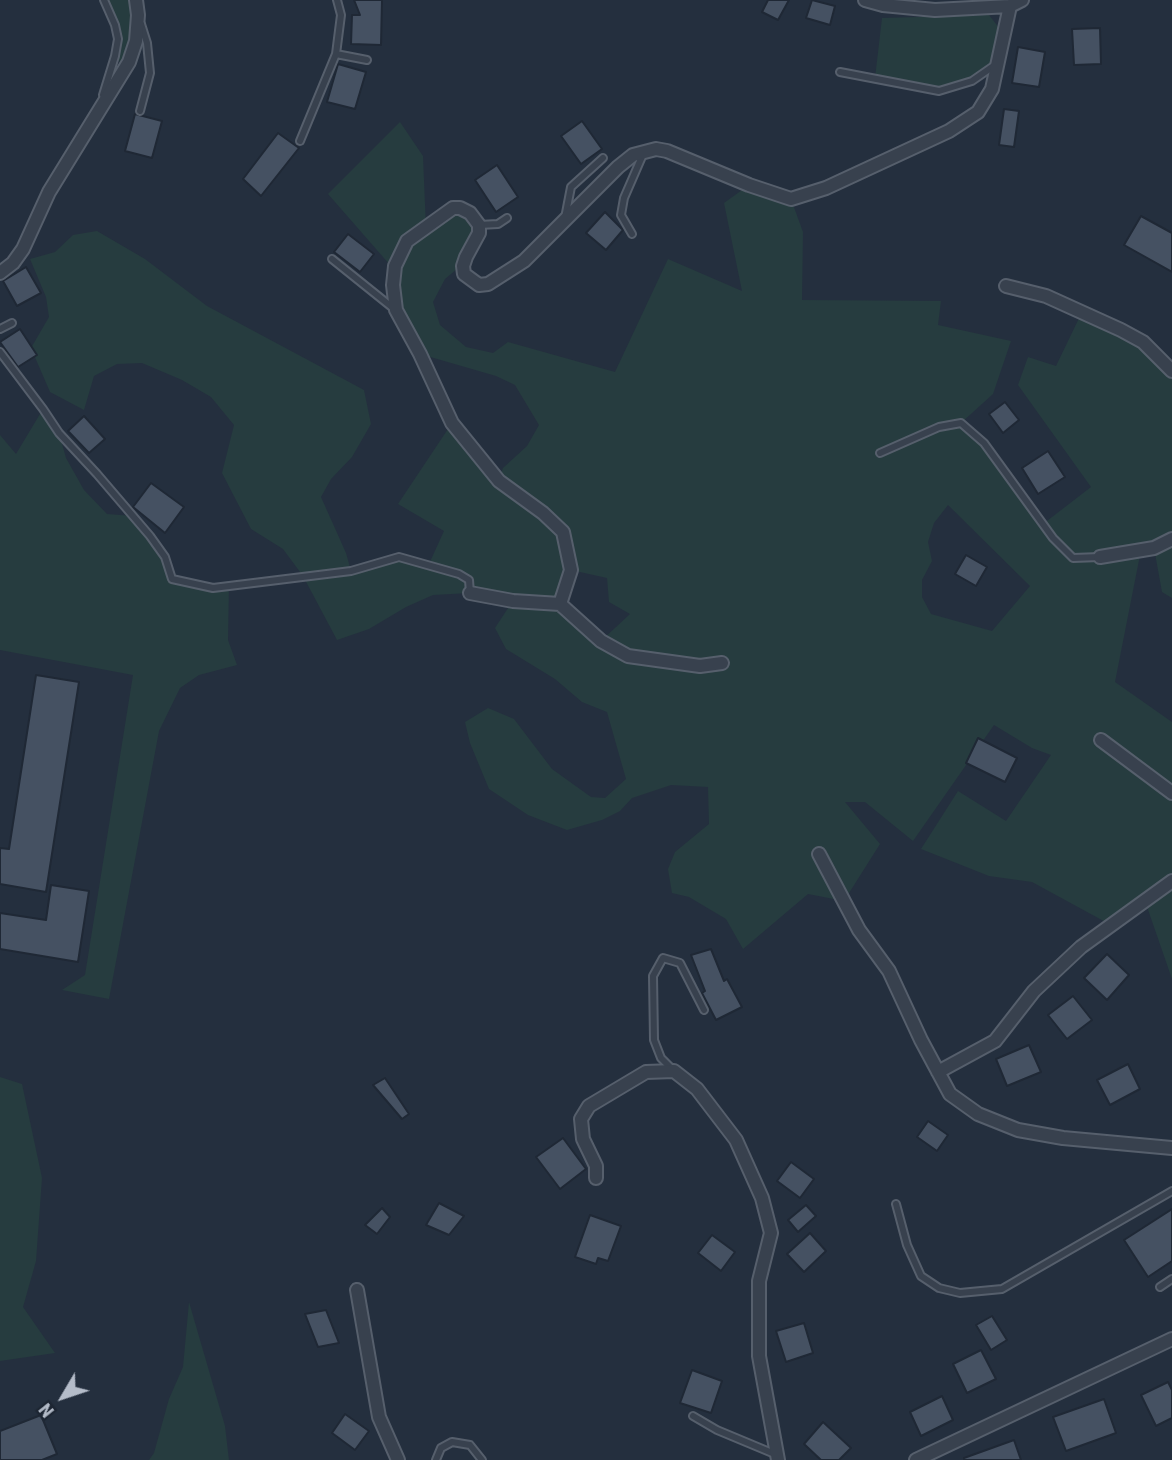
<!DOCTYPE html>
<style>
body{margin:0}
#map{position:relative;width:1172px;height:1460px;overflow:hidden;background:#242f3e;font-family:"Roboto Condensed",sans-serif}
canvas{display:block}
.north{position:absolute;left:28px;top:1362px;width:70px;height:70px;-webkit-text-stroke:5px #1d2633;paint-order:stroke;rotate:231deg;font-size:19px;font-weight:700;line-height:28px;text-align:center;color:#b4bcc9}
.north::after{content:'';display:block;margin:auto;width:24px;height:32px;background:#b4bcc9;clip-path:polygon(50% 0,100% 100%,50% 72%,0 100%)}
</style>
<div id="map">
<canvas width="1172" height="1460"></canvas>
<div class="north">N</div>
</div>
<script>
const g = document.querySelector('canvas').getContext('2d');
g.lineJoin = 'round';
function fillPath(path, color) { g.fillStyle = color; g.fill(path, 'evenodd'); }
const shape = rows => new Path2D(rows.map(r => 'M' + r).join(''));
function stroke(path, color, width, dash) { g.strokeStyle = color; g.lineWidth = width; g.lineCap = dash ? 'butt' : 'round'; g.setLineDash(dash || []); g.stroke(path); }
fillPath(shape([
 [101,0,136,0,138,15,122,72,111,27],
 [989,15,1003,33,997,64,972,81,939,91,875,78,882,18],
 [400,122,423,156,426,228,445,215,463,214,473,224,472,238,462,253,457,269,445,279,433,302,440,325,466,347,493,353,508,342,615,372,668,259,742,291,724,203,749,185,791,199,803,232,802,300,941,301,938,325,1011,341,993,394,961,423,984,443,1043,524,1091,487,1018,385,1028,357,1056,366,1082,312,1121,330,1172,371,1172,598,1162,592,1154,548,1141,550,1115,682,1172,722,1172,979,1145,901,1111,925,1032,882,989,876,921,849,958,791,1006,821,1051,755,1032,748,994,725,913,841,865,802,845,802,880,844,844,901,808,894,743,949,726,919,689,897,672,893,668,869,675,852,709,824,708,787,671,785,632,798,620,811,602,820,567,830,528,815,489,789,470,743,465,722,488,708,514,719,552,769,591,797,605,798,626,779,607,712,582,702,555,679,506,649,495,628,512,602,470,593,433,595,406,607,369,629,337,640,303,576,283,549,251,529,222,473,234,425,211,397,182,380,142,363,117,364,94,376,84,410,50,392,31,348,49,317,46,297,30,259,55,252,73,235,97,231,145,259,207,306,364,390,371,424,352,457,331,479,321,497,346,553,351,571,399,557,429,564,444,531,398,504,452,423,499,480,503,468,527,446,539,425,515,385,496,376,420,354,400,326,390,265,328,194],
 [948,505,1030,586,992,631,931,614,922,597,922,580,932,561,928,542,934,523],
 [571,570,607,578,609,602,630,614,601,641,560,604],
 [43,409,59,433,66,458,84,490,107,514,133,516,165,557,172,579,199,586,229,585,228,640,237,665,199,675,180,688,159,731,109,999,62,990,85,975,133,675,0,650,0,435,16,454],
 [0,1077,22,1084,42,1178,36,1261,23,1307,55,1353,0,1361],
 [189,1302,225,1426,229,1460,149,1460,154,1453,169,1399,183,1367]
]), '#263c3f');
const building = shape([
 [354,0,382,0,381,45,351,44,352,15,360,15,354,0],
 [768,0,789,0,778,20,762,12,768,0],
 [812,0,835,6,830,25,806,18,812,0],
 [1100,28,1101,64,1074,65,1072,29,1100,28],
 [1018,47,1045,52,1039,87,1012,83,1018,47],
 [338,64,366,72,355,109,327,102,338,64],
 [1004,109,1019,111,1014,147,999,145,1004,109],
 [135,114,162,121,152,158,125,151,135,114],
 [582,121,602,149,581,164,561,136,582,121],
 [278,133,299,148,261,196,243,179,278,133],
 [497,165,518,197,496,212,475,180,497,165],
 [605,212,623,230,606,250,586,233,605,212],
 [1141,216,1172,233,1172,272,1124,245,1141,216],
 [348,234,374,254,360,272,334,252,348,234],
 [26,267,41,293,17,306,3,281,26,267],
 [20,329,37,355,18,367,0,342,20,329],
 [1005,402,1019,420,1003,433,989,414,1005,402],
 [84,416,105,439,89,453,68,431,84,416],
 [1048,451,1065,477,1038,494,1022,468,1048,451],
 [151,483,184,507,165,533,133,507,151,483],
 [966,555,987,567,976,586,955,574,966,555],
 [36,675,79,682,46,892,0,884,0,848,9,849,36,675],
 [978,738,1017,758,1005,782,966,763,978,738],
 [51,885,89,891,78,962,0,949,0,913,46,920,51,885],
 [711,949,724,981,727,979,742,1007,716,1020,702,993,705,991,691,955,711,949],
 [1107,954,1129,975,1107,1000,1084,978,1107,954],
 [1073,996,1092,1020,1067,1039,1048,1015,1073,996],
 [1029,1045,1041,1072,1007,1086,996,1059,1029,1045],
 [1128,1064,1140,1089,1110,1105,1097,1080,1128,1064],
 [385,1078,409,1114,402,1119,373,1085,385,1078],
 [928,1121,948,1135,937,1151,917,1137,928,1121],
 [563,1138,586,1169,560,1189,536,1157,563,1138],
 [791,1162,814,1179,800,1198,777,1181,791,1162],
 [439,1203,464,1216,449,1235,426,1225,439,1203],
 [806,1205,816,1216,798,1232,788,1220,806,1205],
 [382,1208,390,1217,377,1234,365,1225,382,1208],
 [1172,1209,1172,1261,1148,1277,1124,1240,1172,1209],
 [590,1215,621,1226,608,1261,598,1258,596,1264,575,1257,590,1215],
 [810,1233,826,1251,804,1272,787,1254,810,1233],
 [712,1235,735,1252,721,1271,698,1253,712,1235],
 [326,1310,339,1343,318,1347,305,1314,326,1310],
 [992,1316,1007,1340,991,1350,976,1325,992,1316],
 [804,1323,813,1353,786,1362,776,1331,804,1323],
 [981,1350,996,1379,967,1393,953,1364,981,1350],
 [692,1370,722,1381,711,1413,680,1403,692,1370],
 [1168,1382,1172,1390,1172,1418,1156,1426,1141,1395,1168,1382],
 [942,1396,953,1420,921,1436,910,1412,942,1396],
 [1104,1399,1116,1433,1066,1451,1053,1417,1104,1399],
 [345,1414,369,1431,355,1450,332,1433,345,1414],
 [41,1415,57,1454,42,1460,0,1460,0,1431,41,1415],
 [823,1422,851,1448,839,1460,821,1460,804,1444,823,1422],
 [1014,1440,1021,1460,964,1460,964,1458,1014,1440]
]);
fillPath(building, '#455162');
stroke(building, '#1f2835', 2);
const service = shape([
 [336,54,367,60],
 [840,72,939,91,972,81,995,65],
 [103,95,115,56,118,39,115,25,104,0],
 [140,111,150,73,147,43,141,24],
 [300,141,336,54,341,15,337,0],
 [565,218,571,187,603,158],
 [479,225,498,224,507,218],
 [632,234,621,215,624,198,644,152],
 [332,259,393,308],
 [0,329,12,323],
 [0,352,43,409,59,433,97,474,150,536,165,557,172,579,213,588,351,571,399,557,459,574,469,580,470,593],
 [880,453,939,427,961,423,984,443,1053,538,1073,558,1100,557],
 [672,1069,661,1058,654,1040,653,976,663,958,680,963,704,1010],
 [896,1204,907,1245,921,1276,939,1288,960,1293,1002,1289,1172,1191],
 [1160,1287,1172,1279],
 [693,1416,717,1430,777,1455],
 [436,1460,441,1448,452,1442,470,1445,482,1460]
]);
const minor = shape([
 [865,0,883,5,935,10,1010,6,1022,0],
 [0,273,13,263,23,249,49,192,129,62,136,41,138,15,136,0],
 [1006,286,1046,296,1121,330,1143,342,1172,371],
 [1100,557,1154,548,1172,539],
 [470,593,513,601,560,604,601,641,628,656,700,666,722,663],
 [560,604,571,570,563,532,543,513,499,481,452,423,420,354,396,310,393,285,395,266,407,241,453,208,460,208,470,213,479,225,479,233,466,257,463,266,464,274,479,285,488,284,524,261,618,167,633,155,656,149,667,151,749,185,791,199,826,188,949,131,978,112,992,89,1010,6],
 [1101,740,1172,793],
 [819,854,859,930,889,971,921,1040,950,1094,978,1114,1018,1130,1063,1138,1172,1148],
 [938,1072,995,1041,1034,991,1081,947,1172,881],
 [596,1178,596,1166,583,1139,581,1119,589,1106,646,1072,674,1071,697,1089,736,1140,762,1198,771,1233,759,1281,759,1356,778,1460],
 [357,1290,379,1417,398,1460],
 [916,1460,1172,1339]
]);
stroke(service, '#565f6c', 10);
stroke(minor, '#565f6c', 16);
stroke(service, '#38414e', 6);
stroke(minor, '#38414e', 12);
</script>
